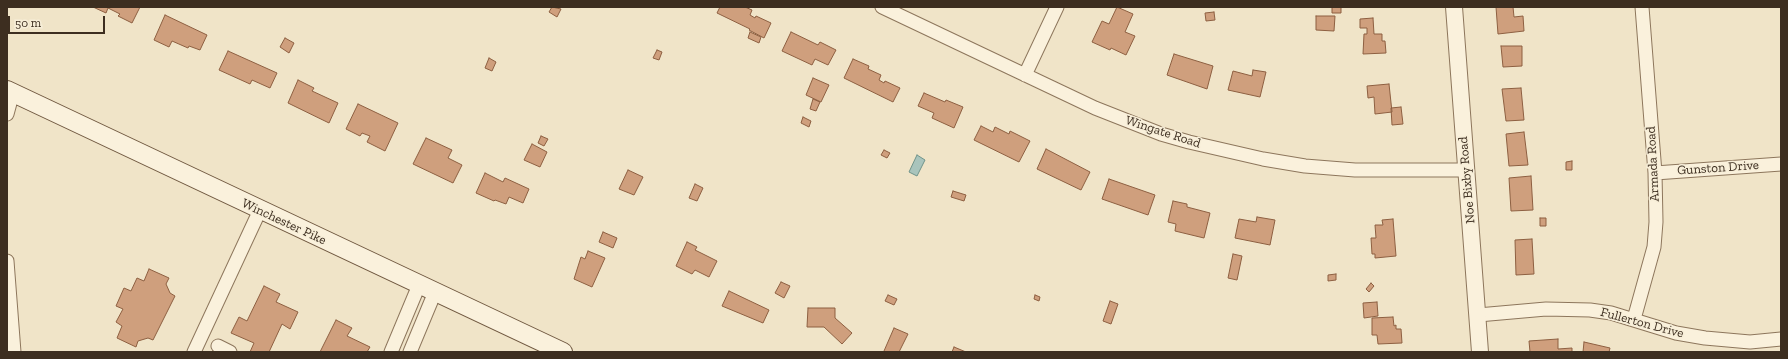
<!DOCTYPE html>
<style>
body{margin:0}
#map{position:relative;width:1788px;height:359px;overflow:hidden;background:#f0e4c8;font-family:"Zilla Slab",serif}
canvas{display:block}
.frame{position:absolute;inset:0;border:8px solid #3d2e20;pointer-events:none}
.scale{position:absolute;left:8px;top:16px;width:97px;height:18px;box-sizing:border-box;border:2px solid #3d2e20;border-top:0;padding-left:5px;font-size:12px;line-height:14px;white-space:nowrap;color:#3d2e20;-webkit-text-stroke:3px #f7eed8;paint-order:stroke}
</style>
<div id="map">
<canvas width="1788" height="359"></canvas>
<div class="frame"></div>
<div class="scale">50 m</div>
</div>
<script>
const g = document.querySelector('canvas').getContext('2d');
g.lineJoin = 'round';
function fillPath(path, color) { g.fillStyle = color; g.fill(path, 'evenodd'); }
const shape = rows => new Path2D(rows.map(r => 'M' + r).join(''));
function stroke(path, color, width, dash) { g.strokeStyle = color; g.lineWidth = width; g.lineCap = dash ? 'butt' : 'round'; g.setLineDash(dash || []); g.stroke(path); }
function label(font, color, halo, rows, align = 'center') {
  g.font = font + ' "Zilla Slab",serif'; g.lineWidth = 3; g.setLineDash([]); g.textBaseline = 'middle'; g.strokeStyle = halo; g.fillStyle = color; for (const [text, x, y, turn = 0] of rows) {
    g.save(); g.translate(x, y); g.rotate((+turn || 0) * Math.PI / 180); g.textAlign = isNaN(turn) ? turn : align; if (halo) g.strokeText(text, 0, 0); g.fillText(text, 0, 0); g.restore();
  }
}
const water = shape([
 [917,155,925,160,917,176,909,172,917,155]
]);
fillPath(water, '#a9c4bc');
stroke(water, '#6f938a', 1);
const building = shape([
 [93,7,140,7,132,23,118,16,120,14,108,8,106,13,93,7],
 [552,7,561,9,557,17,549,12,552,7],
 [720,7,745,7,752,10,750,15,755,18,756,16,771,23,764,38,749,30,750,29,717,13,720,7],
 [1117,7,1133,14,1125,32,1135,36,1126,55,1111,48,1110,50,1092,42,1102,21,1109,24,1117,7],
 [1332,7,1341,7,1341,13,1332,13,1332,7],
 [1496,7,1513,7,1514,17,1523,16,1524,31,1498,34,1496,7],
 [1214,12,1215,20,1206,21,1205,13,1214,12],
 [165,15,207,35,200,50,189,46,188,48,172,41,169,47,154,40,165,15],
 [1316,16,1335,16,1334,31,1316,30,1316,16],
 [1373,18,1374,34,1382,34,1382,41,1385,41,1386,53,1363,54,1364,34,1367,34,1367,28,1360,28,1360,19,1373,18],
 [750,32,761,37,759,43,748,38,750,32],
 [791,32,818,45,820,42,836,50,828,65,815,59,812,65,782,51,791,32],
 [285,38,294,43,289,53,280,47,285,38],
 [1501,46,1522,46,1522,66,1503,67,1501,46],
 [657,50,662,52,659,60,653,58,657,50],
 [228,51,277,73,270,88,252,80,250,84,219,70,228,51],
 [1174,54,1213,66,1207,89,1167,75,1174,54],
 [489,58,496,62,492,71,485,68,489,58],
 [853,59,869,66,868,69,881,75,879,80,884,83,885,81,900,88,893,102,844,78,853,59],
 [1253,70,1266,72,1260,97,1228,90,1233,71,1252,76,1253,70],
 [813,78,829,85,821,102,806,95,813,78],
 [298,80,314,88,312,91,338,103,329,123,288,103,298,80],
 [1389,84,1392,112,1375,114,1374,97,1368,98,1367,86,1389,84],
 [1521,88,1524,120,1506,121,1502,89,1521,88],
 [924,93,945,102,946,100,963,107,954,128,932,118,934,113,918,106,924,93],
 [813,99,820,102,816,111,810,109,813,99],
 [358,104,398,123,385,151,367,142,370,136,362,133,360,136,346,129,358,104],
 [1401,107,1403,124,1392,125,1391,108,1401,107],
 [803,117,811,121,809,127,801,123,803,117],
 [981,126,993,132,995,127,1009,134,1010,131,1030,141,1019,162,974,140,981,126],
 [1524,132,1528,165,1509,166,1506,134,1524,132],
 [541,136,548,139,544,146,538,143,541,136],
 [426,138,452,150,448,158,462,165,453,183,413,164,426,138],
 [532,144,547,152,540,167,524,160,532,144],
 [1046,149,1090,172,1081,190,1037,169,1046,149],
 [884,150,890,153,887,158,881,155,884,150],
 [1572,161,1572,170,1566,170,1566,162,1572,161],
 [628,170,643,177,634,195,619,189,628,170],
 [485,173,503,182,505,178,529,189,523,203,509,197,506,204,495,200,494,201,476,193,485,173],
 [1531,176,1533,210,1511,211,1509,178,1531,176],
 [1109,179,1155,195,1148,215,1102,199,1109,179],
 [695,184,703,188,697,201,689,198,695,184],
 [953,191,966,195,964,201,951,197,953,191],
 [1173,201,1187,204,1187,207,1210,213,1204,238,1175,231,1176,224,1168,222,1173,201],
 [1257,217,1275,220,1270,245,1235,238,1239,219,1256,222,1257,217],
 [1540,218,1546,218,1546,226,1540,226,1540,218],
 [1393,219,1396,256,1375,258,1375,254,1372,254,1371,238,1376,238,1375,225,1383,225,1382,220,1393,219],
 [603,232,617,238,613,248,599,242,603,232],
 [1532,239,1534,274,1516,275,1515,240,1532,239],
 [687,242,697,247,695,250,717,261,709,277,695,270,692,274,676,266,687,242],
 [588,251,605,258,592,287,574,279,581,257,585,259,588,251],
 [1233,254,1242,256,1237,280,1228,278,1233,254],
 [149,269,169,278,166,284,170,293,175,296,153,340,148,338,138,341,136,347,117,338,122,326,116,322,123,309,116,306,124,288,131,291,137,278,144,281,149,269],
 [1336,274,1336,280,1328,281,1328,275,1336,274],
 [781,282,790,286,784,298,775,293,781,282],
 [1371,283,1374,286,1369,292,1366,289,1371,283],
 [264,286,280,294,276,302,298,312,290,329,282,324,269,352,250,352,254,343,231,333,239,317,247,321,264,286],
 [729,291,769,310,763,323,722,306,729,291],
 [888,295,897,299,894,305,885,301,888,295],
 [1035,295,1040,297,1039,301,1034,299,1035,295],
 [1110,301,1118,304,1111,324,1103,321,1110,301],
 [1377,302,1378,316,1364,318,1363,303,1377,302],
 [808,308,835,308,835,318,852,333,842,344,824,327,807,327,808,308],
 [1393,317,1394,326,1396,325,1396,329,1401,329,1402,343,1378,344,1377,335,1372,335,1372,318,1393,317],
 [336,320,352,328,347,336,370,347,367,352,320,352,336,320],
 [894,328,908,334,899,352,885,352,884,351,894,328],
 [1558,339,1558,349,1572,348,1572,352,1530,352,1529,341,1558,339],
 [1584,342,1610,348,1609,352,1583,352,1584,342],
 [954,347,966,352,952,352,954,347]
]);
fillPath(building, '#cf9f7d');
stroke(building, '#8d5f41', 1);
const minor = shape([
 [882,7,1095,108,1161,134,1189,142,1263,159,1305,166,1355,170,1466,170],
 [1025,75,1057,7],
 [7,114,13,92],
 [1655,173,1781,164],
 [7,261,14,352],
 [1478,315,1546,309,1590,310,1611,313,1676,333,1705,338,1750,342,1781,339],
 [1634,319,1654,247,1656,222,1655,173,1642,7],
 [218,346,230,352],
 [194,352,260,210],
 [391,352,419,285],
 [410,352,435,292]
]);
const tertiary = shape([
 [1454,7,1480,352]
]);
const secondary = shape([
 [7,90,563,352]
]);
stroke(minor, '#8d765c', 15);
stroke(tertiary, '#8d765c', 18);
stroke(secondary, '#6f573f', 20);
stroke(minor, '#faf1dc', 13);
stroke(tertiary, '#faf1dc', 16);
stroke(secondary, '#faf1dc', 18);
label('13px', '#3d2e20', '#f7eed8', [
 ["Wingate Road",1163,132,18],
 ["Armada Road",1653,164,-93],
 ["Gunston Drive",1718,168,-4],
 ["Noe Bixby Road",1467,180,-95],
 ["Winchester Pike",284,222,25],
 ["Fullerton Drive",1642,323,15]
]);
</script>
